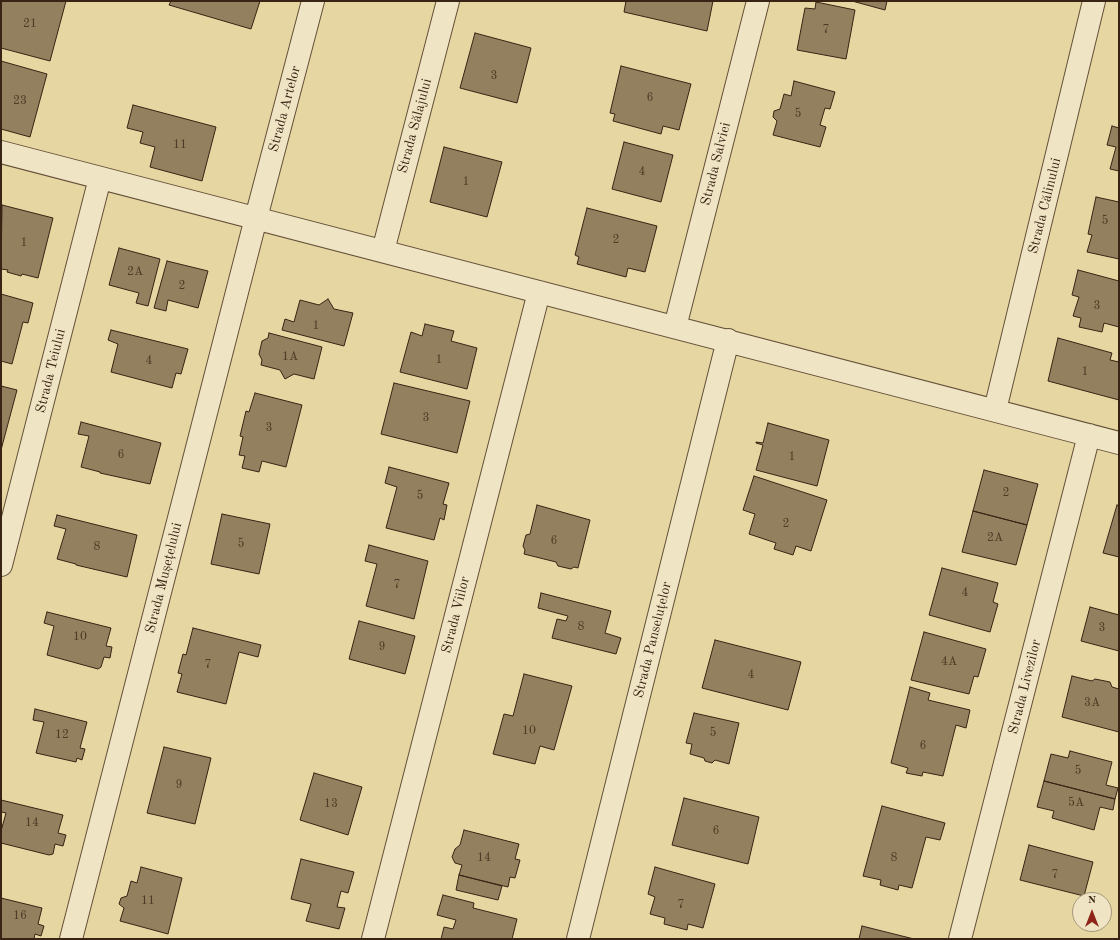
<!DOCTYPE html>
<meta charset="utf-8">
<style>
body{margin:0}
#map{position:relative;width:1120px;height:940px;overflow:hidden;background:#e6d6a2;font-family:"Old Standard TT",serif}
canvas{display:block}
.frame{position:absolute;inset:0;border:2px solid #382314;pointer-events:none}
.north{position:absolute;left:1072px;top:892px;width:40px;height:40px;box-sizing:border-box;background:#efe4c3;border:1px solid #a6977d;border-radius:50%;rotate:0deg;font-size:11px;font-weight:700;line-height:16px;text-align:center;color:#382314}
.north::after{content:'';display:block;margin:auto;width:14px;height:18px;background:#8f2418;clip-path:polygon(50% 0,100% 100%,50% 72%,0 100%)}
</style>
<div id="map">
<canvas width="1120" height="940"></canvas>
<div class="frame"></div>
<div class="north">N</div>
</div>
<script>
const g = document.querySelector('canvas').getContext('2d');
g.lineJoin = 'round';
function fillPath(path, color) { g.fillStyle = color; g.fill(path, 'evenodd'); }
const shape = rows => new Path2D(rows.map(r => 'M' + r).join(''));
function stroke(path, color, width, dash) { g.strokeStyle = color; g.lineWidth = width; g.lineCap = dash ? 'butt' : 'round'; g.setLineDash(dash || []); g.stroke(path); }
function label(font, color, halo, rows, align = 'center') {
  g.font = font + ' "Old Standard TT",serif'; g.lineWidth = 4; g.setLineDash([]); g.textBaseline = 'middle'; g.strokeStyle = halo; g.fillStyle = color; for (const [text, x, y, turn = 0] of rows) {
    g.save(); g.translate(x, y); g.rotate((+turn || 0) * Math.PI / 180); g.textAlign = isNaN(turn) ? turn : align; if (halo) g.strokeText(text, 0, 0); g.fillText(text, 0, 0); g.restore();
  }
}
const building = shape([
 [1,1,66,1,50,61,1,48,1,1],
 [171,1,260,1,251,29,169,5,171,1],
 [626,1,713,1,707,31,624,12,626,1],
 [852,1,887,1,885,10,852,1],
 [816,2,855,10,846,59,797,50,805,8,815,9,816,2],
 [475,33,531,48,517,103,460,88,475,33],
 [1,61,47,74,30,137,1,129,1,61],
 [621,66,691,84,679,130,663,126,661,134,613,121,615,114,610,113,621,66],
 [794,81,835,92,830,109,825,108,820,125,826,127,820,147,773,135,777,121,773,117,774,111,780,109,784,94,791,96,794,81],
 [133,105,216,127,202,181,150,167,155,147,140,143,143,132,127,128,133,105],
 [1112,126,1119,128,1119,171,1110,169,1116,147,1107,145,1112,126],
 [624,142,673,155,661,202,612,189,624,142],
 [444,147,502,162,487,217,430,202,444,147],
 [1096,197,1119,202,1119,259,1087,252,1092,235,1088,234,1096,197],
 [2,205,53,218,38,278,22,274,21,276,7,272,8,270,1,269,2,205],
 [587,208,657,226,645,272,628,268,626,277,577,264,579,257,575,255,587,208],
 [119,248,160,259,148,306,136,303,139,293,109,285,119,248],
 [167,261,208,271,198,308,168,300,166,311,154,308,167,261],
 [1078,270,1119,281,1119,327,1104,323,1102,332,1079,327,1081,318,1073,316,1079,297,1072,295,1078,270],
 [1,294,33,303,28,323,23,322,12,364,1,361,1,294],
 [328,299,334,309,353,313,344,346,282,330,285,319,294,322,300,300,319,305,328,299],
 [425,324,454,331,451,341,477,348,467,389,400,372,411,332,422,336,425,324],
 [111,330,188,349,181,374,176,373,172,388,111,372,118,344,108,340,111,330],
 [269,333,322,347,314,379,294,374,285,379,280,370,261,365,262,360,259,354,262,341,268,338,269,333],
 [1058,338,1112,353,1110,360,1119,362,1119,400,1048,381,1058,338],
 [394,383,470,401,457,453,381,434,394,383],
 [1,386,17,390,1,450,1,386],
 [255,393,302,405,286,467,262,461,259,472,242,468,245,456,239,455,243,437,240,436,246,411,249,412,255,393],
 [81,422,161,443,150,484,100,473,100,472,81,467,89,436,78,434,81,422],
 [768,423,829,440,817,486,756,470,763,445,756,443,756,442,763,443,768,423],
 [389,467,449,483,443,504,447,505,444,520,440,518,434,540,386,528,397,487,385,483,389,467],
 [984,470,1038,484,1027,525,973,511,984,470],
 [754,476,827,500,811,551,796,546,793,555,774,549,776,543,749,534,755,514,743,510,754,476],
 [537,505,590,520,578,568,574,567,571,569,558,566,556,562,524,554,525,550,523,546,526,535,530,534,537,505],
 [1117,505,1119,506,1119,557,1103,553,1117,505],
 [973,511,1027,525,1016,565,962,552,973,511],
 [222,514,270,524,259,574,211,564,222,514],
 [57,515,137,535,127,577,76,565,76,564,57,559,66,529,54,526,57,515],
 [369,545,428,561,414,619,366,606,377,564,365,561,369,545],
 [942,568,998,583,993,602,998,604,990,632,929,615,942,568],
 [541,593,611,611,605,633,621,638,616,654,552,638,557,619,566,621,568,616,538,608,541,593],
 [1090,607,1119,615,1119,651,1081,641,1090,607],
 [47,612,111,628,106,646,112,647,110,658,104,657,101,667,98,669,47,655,54,626,44,623,47,612],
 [359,621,415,636,405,674,349,659,359,621],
 [193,628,261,645,258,657,239,652,226,704,177,692,182,674,178,673,183,654,186,655,193,628],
 [924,632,986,649,978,677,974,676,969,694,911,680,924,632],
 [715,640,801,662,788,710,702,688,715,640],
 [524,674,572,686,554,750,540,746,535,764,493,754,504,714,513,716,524,674],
 [1072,676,1092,681,1095,679,1110,682,1112,687,1119,689,1119,732,1062,717,1072,676],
 [910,687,930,693,928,700,970,710,966,728,956,725,943,776,923,772,922,776,906,773,908,768,891,763,910,687],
 [35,709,87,722,80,748,85,749,82,760,77,758,76,762,36,753,44,722,33,720,35,709],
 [694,713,739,723,729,764,715,760,712,763,705,761,704,758,690,754,692,744,686,743,694,713],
 [164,747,211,758,195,824,147,813,164,747],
 [1070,751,1112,762,1106,785,1118,788,1115,799,1044,781,1051,754,1068,758,1070,751],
 [314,773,362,787,348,835,300,820,314,773],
 [1044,781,1115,799,1113,810,1100,807,1094,830,1052,818,1054,811,1037,807,1044,781],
 [684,798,759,817,748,864,672,845,684,798],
 [1,800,63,815,58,833,66,835,63,846,55,844,53,854,49,855,1,843,1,831,6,813,1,812,1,800],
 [882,806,945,823,940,840,926,837,912,888,899,885,898,890,880,885,881,880,863,876,882,806],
 [464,830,519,844,515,859,520,860,515,878,510,877,508,887,459,875,462,865,455,863,452,857,455,849,460,845,464,830],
 [1029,845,1093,862,1084,896,1020,880,1029,845],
 [301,859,354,872,348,893,341,891,337,907,345,908,339,929,306,921,311,904,291,899,301,859],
 [141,867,182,878,168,934,120,921,124,908,119,904,121,898,127,896,131,881,137,883,141,867],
 [655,867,715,884,703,928,688,924,687,930,664,924,665,918,650,914,655,897,648,894,655,867],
 [459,875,502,886,498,900,456,890,459,875],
 [443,895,474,903,473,908,517,919,512,939,441,939,444,927,453,929,456,920,437,915,443,895],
 [1,898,42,908,38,924,44,926,41,936,35,934,34,939,1,939,1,898],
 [862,926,914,939,859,939,862,926]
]);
fillPath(building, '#92805e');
stroke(building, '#382314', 1);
const minor = shape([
 [1,152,1119,443],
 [383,251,448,1],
 [675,327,758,1],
 [995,410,1094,1],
 [1,565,100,178],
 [71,939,256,218,313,1],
 [373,939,539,292],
 [578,939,728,340],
 [960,939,1089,435]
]);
stroke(minor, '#645038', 24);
stroke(minor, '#efe4c3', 22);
label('12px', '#4e3a26', null, [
 ["21",30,24],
 ["7",826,30],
 ["3",494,76],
 ["6",650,98],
 ["23",20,101],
 ["5",798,114],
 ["11",180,145],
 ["4",642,172],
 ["1",466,182],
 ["5",1105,221],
 ["2",616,240],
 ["1",24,243],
 ["2A",135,272],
 ["2",182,286],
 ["3",1097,306],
 ["1",316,326],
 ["1A",290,357],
 ["1",439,360],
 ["4",149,361],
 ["1",1085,372],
 ["3",426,418],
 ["3",269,428],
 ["6",121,455],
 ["1",792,457],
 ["2",1006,493],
 ["5",420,496],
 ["2",786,524],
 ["2A",995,538],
 ["6",554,541],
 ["5",241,544],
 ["8",97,547],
 ["7",397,585],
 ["4",965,593],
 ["8",581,627],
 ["3",1102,628],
 ["10",80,637],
 ["9",382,647],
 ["4A",949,662],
 ["7",208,665],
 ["4",751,675],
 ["3A",1092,703],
 ["10",529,731],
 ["5",713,733],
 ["12",62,735],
 ["6",923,746],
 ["5",1078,771],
 ["9",179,785],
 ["5A",1076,803],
 ["13",331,804],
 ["14",32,823],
 ["6",716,831],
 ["14",484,858],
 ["8",894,858],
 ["7",1055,875],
 ["11",148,901],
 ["7",681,905],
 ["16",20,916]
]);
label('14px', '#382314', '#efe4c3', [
 ["Strada Artelor",285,109,-75],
 ["Strada Sălajului",415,126,-75],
 ["Strada Salviei",716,164,-76],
 ["Strada Călinului",1045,206,-76],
 ["Strada Teiului",51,371,-76],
 ["Strada Mușețelului",164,578,-76],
 ["Strada Viilor",456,615,-76],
 ["Strada Panseluțelor",653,640,-76],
 ["Strada Livezilor",1025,687,-76]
]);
</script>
